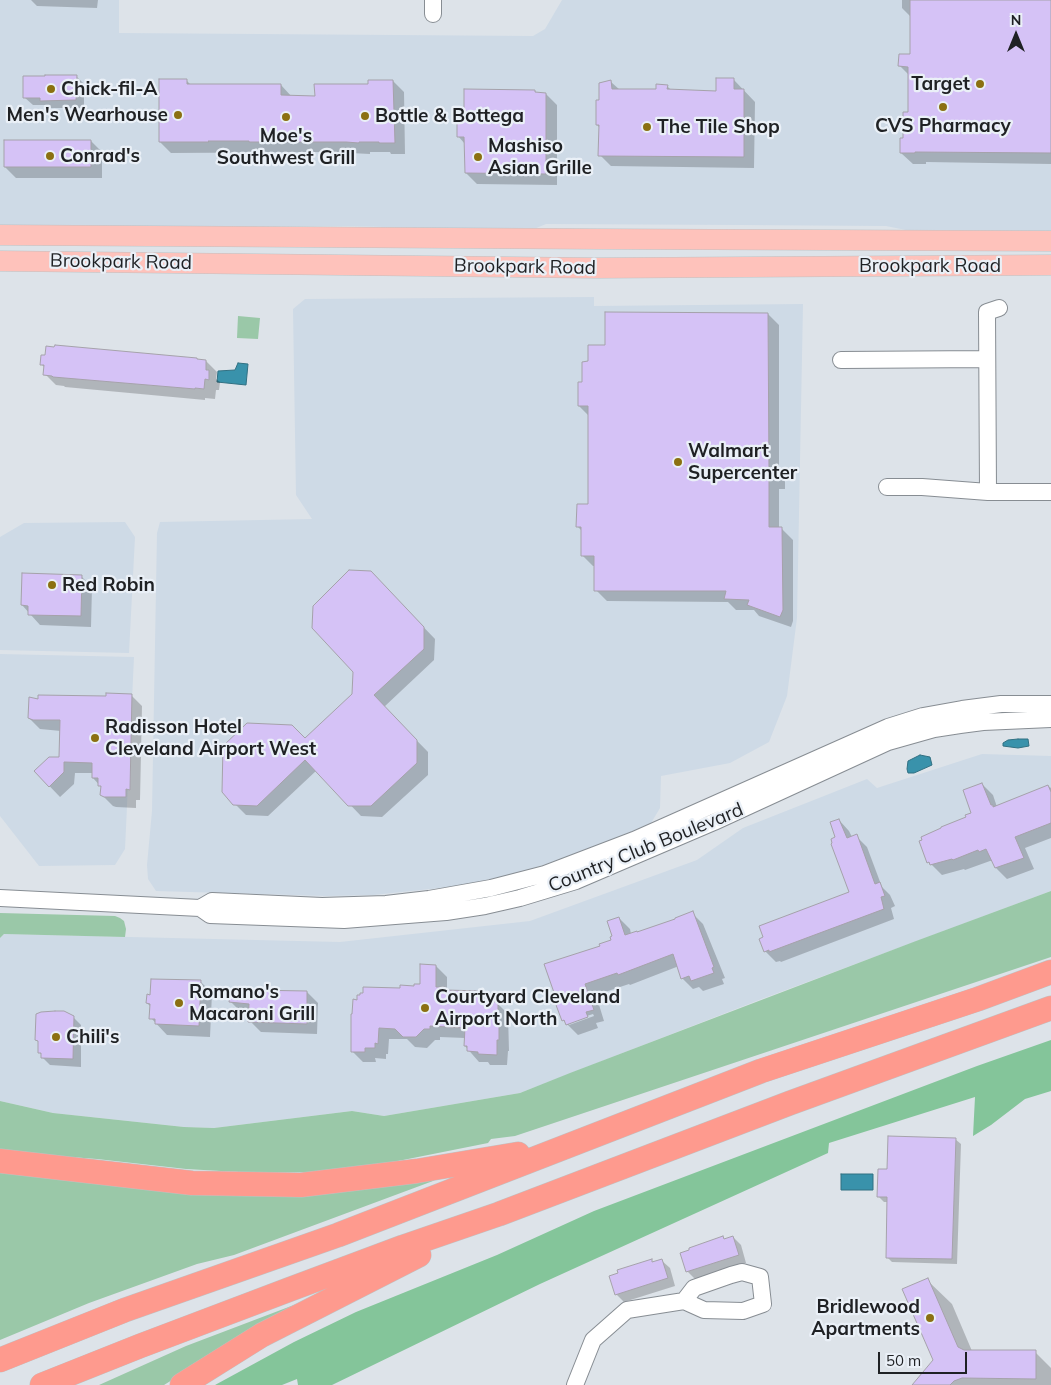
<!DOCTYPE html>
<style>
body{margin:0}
#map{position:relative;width:1051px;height:1385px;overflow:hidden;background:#dde3e9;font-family:Mulish,sans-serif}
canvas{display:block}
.north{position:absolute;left:991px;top:10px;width:50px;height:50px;-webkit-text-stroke:4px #eaf0f7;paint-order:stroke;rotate:0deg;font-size:14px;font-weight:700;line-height:20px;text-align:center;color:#1f2124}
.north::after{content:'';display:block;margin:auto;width:18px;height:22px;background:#1f2124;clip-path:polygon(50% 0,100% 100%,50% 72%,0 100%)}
.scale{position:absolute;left:878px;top:1352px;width:89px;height:22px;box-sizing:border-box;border:2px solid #1f2124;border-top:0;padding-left:6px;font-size:15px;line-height:18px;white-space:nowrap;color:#1f2124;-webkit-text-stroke:4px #eaf0f7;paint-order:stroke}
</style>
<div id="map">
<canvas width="1051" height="1385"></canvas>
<div class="north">N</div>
<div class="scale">50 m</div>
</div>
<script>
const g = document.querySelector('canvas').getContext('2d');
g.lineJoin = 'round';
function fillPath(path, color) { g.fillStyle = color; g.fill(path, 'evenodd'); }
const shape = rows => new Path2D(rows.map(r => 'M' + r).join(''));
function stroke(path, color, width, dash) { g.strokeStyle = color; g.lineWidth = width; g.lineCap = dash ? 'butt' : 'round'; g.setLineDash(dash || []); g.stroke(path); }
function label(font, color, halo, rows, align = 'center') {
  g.font = font + ' Mulish,sans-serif'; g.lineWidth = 4.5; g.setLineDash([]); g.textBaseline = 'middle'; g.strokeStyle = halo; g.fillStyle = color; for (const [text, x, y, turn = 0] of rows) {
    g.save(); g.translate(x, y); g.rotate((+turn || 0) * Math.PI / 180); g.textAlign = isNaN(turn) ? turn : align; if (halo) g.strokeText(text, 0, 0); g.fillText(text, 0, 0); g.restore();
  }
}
fillPath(shape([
 [0,0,119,0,119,33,533,36,545,29,562,0,1051,0,1051,231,916,232,886,226,741,225,546,224,529,231,349,226,0,227],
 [594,297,594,306,803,304,797,618,787,696,769,742,730,763,661,776,660,808,651,823,586,851,518,873,459,886,373,895,326,896,156,891,148,879,147,865,152,811,157,533,160,522,312,519,296,495,293,309,305,299],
 [125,522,135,537,129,653,0,650,0,537,24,523],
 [0,654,134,657,125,849,115,865,39,866,0,816],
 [982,754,1051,756,1051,891,759,1000,520,1093,384,1116,352,1111,214,1128,184,1127,53,1113,0,1101,0,938,4,934,340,942,530,921,697,860,743,828,867,779,877,788]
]), '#cedae6');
fillPath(shape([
 [238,316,260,318,258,339,237,338],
 [1051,891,1051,957,515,1136,491,1139,488,1143,378,1165,314,1172,256,1173,186,1169,97,1159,42,1155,0,1150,0,1101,53,1113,184,1127,214,1128,352,1111,384,1116,520,1093,570,1073,916,941],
 [0,913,115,916,120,918,124,921,126,929,125,937,4,934,0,938],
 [0,1168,126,1183,442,1173,433,1181,234,1255,197,1264,89,1303,0,1340],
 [336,1289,193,1367,164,1385,99,1385,186,1346]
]), '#9ac8a8');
fillPath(shape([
 [1051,1040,1051,1091,1025,1099,991,1125,973,1136,975,1097,829,1143,828,1153,540,1284,332,1385,298,1385,297,1379,282,1385,215,1385,294,1342,356,1312,497,1255,594,1211,977,1066]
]), '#84c59a');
const water = shape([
 [238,363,248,364,246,385,217,382,218,371,235,370,238,363],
 [1018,739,1028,739,1029,746,1018,748,1003,746,1003,743,1008,740,1018,739],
 [920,755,930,757,932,765,914,773,908,773,907,769,908,761,920,755],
 [841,1174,873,1174,873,1190,841,1190,841,1174]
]);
fillPath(water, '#3992ab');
stroke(water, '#317082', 1);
fillPath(shape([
 [31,0,98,0,97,8,37,6],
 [902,0,1051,0,1051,164,926,162,926,164,913,164,901,153,909,114,909,75,900,66,912,55,911,17,902,8],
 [76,76,84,84,84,108,49,108,46,105,33,105,24,97],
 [186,80,191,85,281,85,292,97,316,97,393,81,404,92,405,154,391,154,390,152,370,152,370,154,330,152,171,153,160,142],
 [734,80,755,102,754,168,611,166,600,155,600,128,597,125,600,102,611,82,620,90,657,90,667,86,671,90,717,92],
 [535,91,537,94,546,94,557,105,557,185,477,184,466,173,465,144,458,136],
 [91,141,102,152,102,178,16,178,5,167],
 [768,314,779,325,779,475,785,481,785,489,779,489,779,529,782,529,793,540,793,621,791,627,759,616,754,610,736,610,728,602,607,601,596,590,596,566,593,566,582,555,582,531,578,527,589,505,589,416,579,406,583,383,590,363,606,346],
 [206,361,217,372,216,379,220,382,219,390,216,390,215,399,205,398,205,400,65,387,64,386,56,385,45,374,45,368,41,364],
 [81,576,92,587,91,627,40,625,22,605],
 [382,584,435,639,434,660,384,707,428,752,428,775,382,817,361,816,317,770,268,816,246,815,223,792,305,740,353,695],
 [131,695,142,706,140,800,136,800,136,808,116,807,113,806,101,794,102,788,93,778,93,773,75,773,74,784,60,797,35,771,60,758,61,731,40,729,29,718,39,701,107,698],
 [982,784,993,795,997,807,1048,786,1051,788,1051,838,1025,848,1034,869,1007,879,996,868,993,861,990,861,965,870,964,869,942,875,929,862,921,841,968,818,972,813],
 [839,820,849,831,852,837,856,836,867,847,882,887,890,895,895,906,891,908,894,919,781,962,780,961,776,962,765,951,850,893,837,838],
 [692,913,703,924,725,978,722,979,724,984,703,991,699,987,693,989,682,978,679,966,630,985,629,984,596,995,604,1021,596,1023,598,1028,578,1035,563,1020,601,946,612,941,619,918,630,929,631,934,638,934],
 [593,1014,594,1016,569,1025,569,1022],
 [436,966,447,977,447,990,482,992,493,1003,497,1003,508,1014,509,1051,508,1051,507,1065,490,1065,488,1062,479,1062,465,1046,465,1038,440,1037,440,1040,435,1040,427,1048,415,1047,407,1039,389,1039,388,1054,386,1054,386,1059,375,1058,376,1062,363,1062,352,1051,358,1001,401,989,421,986],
 [201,982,212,993,210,1037,167,1035,151,1018,151,1007,147,1003],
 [307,992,318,1003,317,1034,261,1032,250,1021,250,1013,241,1012,230,1001],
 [73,1017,81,1025,81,1067,50,1065,42,1057,42,1055,39,1052,39,1042,36,1040],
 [955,1139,961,1144,957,1264,892,1262,887,1257,889,1202,884,1202,879,1197,888,1170],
 [733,1237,741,1245,746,1263,695,1279,687,1271,723,1238,725,1240],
 [661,1260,670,1268,675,1286,624,1302,616,1294,651,1261,653,1263],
 [927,1280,952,1304,972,1351,1035,1352,1051,1368,1051,1385,913,1385,934,1360]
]), '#0003');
const building = shape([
 [910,0,1051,0,1051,153,915,152,915,153,900,153,900,138,903,138,903,112,908,112,908,67,898,66,899,54,910,54,910,0],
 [45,75,77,75,76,100,40,101,40,98,23,98,23,76,45,76,45,75],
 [716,78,734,78,734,89,744,89,744,157,598,156,599,125,596,125,596,100,599,100,599,83,611,80,612,89,656,89,656,84,668,85,667,89,716,91,716,78],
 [159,79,187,79,187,84,281,84,281,95,315,96,314,84,368,84,368,80,393,80,395,143,379,143,379,142,359,142,359,143,346,142,249,142,249,141,208,141,209,142,159,142,159,79],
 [464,89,535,90,535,92,546,93,546,174,465,173,464,137,457,137,457,112,464,111,464,89],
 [4,140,91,140,91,167,4,167,4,140],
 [605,312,768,313,769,469,774,469,775,479,769,479,769,527,782,527,783,610,780,617,747,605,749,600,724,599,726,591,594,591,594,556,581,556,581,527,576,527,577,504,588,504,588,406,578,406,578,382,582,382,582,362,588,361,588,345,605,345,605,312],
 [55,345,197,358,197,359,206,360,206,370,209,370,209,380,205,379,204,389,195,388,195,389,53,377,52,376,43,375,44,365,40,365,41,355,45,355,46,346,54,347,55,345],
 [349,570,371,571,424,627,424,649,374,695,417,740,417,763,371,806,348,806,305,760,257,806,233,805,222,792,223,746,247,723,292,725,305,738,352,694,353,672,312,628,313,606,349,570],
 [22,573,82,575,81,616,28,615,28,606,21,605,22,573],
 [106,693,132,694,130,790,126,789,126,797,104,797,100,795,101,786,98,786,98,778,92,778,92,763,64,762,64,772,49,787,34,771,49,757,59,757,60,720,33,720,28,718,29,697,38,699,38,695,106,696,106,693],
 [982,783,991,805,993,805,993,807,1048,785,1051,792,1051,823,1015,837,1024,858,995,868,986,849,979,852,978,850,953,860,952,859,930,865,929,862,927,863,919,841,922,840,921,837,941,828,941,827,966,817,965,815,971,813,963,790,982,783],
 [839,819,847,838,857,834,875,884,880,882,885,896,881,897,884,909,801,940,769,952,769,950,764,952,759,939,763,937,759,926,849,892,831,844,832,843,831,839,835,837,830,822,839,819],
 [693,911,714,967,712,968,714,973,691,981,689,976,681,979,673,954,618,975,617,973,585,984,594,1010,586,1012,588,1017,566,1025,564,1020,562,1021,556,1005,558,1004,544,964,600,946,599,944,611,940,610,937,612,936,607,921,619,917,625,935,637,931,637,932,675,919,675,918,693,911],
 [420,964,436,965,436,987,445,987,445,990,482,991,482,1001,498,1002,498,1016,499,1016,499,1040,497,1040,497,1055,478,1054,478,1052,467,1051,467,1046,464,1046,465,1028,430,1026,430,1029,424,1029,416,1037,403,1037,395,1029,379,1028,378,1044,375,1043,375,1048,365,1048,365,1052,351,1052,351,1014,352,1014,353,999,357,1000,357,995,360,995,360,993,363,993,363,987,400,988,400,985,414,986,414,984,420,984,420,964],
 [151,979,201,980,199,1026,155,1024,155,1019,149,1019,150,1004,146,1003,147,994,150,995,151,979],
 [249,990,307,991,307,1024,248,1022,249,1004,229,1002,230,995,249,995,249,990],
 [55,1011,64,1011,74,1016,73,1059,41,1058,41,1053,38,1053,38,1041,35,1040,36,1014,41,1012,55,1011],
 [888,1136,956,1138,952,1259,886,1258,887,1197,877,1197,878,1169,887,1169,888,1136],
 [723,1236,724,1239,733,1236,739,1255,686,1272,680,1253,689,1250,689,1248,723,1236],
 [652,1259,652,1262,662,1259,668,1278,615,1295,609,1276,618,1273,617,1270,652,1259],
 [928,1278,958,1347,964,1350,1036,1350,1036,1379,962,1378,954,1381,950,1385,912,1385,933,1360,902,1289,928,1278]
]);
fillPath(building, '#d5c2f6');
stroke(building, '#a5a2aa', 1);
const minor = shape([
 [433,14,433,0],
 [841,360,987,359],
 [887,487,922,487,988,492,1051,492],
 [988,492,987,312,999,308],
 [0,898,200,908,210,915,344,920,446,912,485,906,520,898,576,881,714,822,888,742,934,729,960,725,983,722,1051,719],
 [200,908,212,901,322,906,386,904,429,899,491,888,545,874,634,840,888,727,923,716,962,709,1001,704,1051,704],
 [575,1385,593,1340,627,1310,684,1301,704,1310,743,1311,763,1304,760,1277,742,1272,731,1275,694,1288,684,1301]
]);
const major = shape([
 [0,235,600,239,1051,241],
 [0,261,596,268,1051,265]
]);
const highway = shape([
 [0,1161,192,1183,301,1185,417,1171,518,1154],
 [0,1360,125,1310,338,1235,761,1071,978,999,1051,972],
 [42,1385,140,1346,288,1290,403,1247,499,1214,790,1103,1051,1008],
 [182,1385,262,1335,419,1255]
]);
stroke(minor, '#878d93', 18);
stroke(major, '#c0c1c2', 21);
stroke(highway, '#c0c1c2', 25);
stroke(minor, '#fff', 16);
stroke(major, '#fec2bb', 20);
stroke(highway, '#fe9a8e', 24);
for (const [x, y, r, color] of [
 [980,84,5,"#8b7011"],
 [51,89,5,"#8b7011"],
 [943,107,5,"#8b7011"],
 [178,115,5,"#8b7011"],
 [365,116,5,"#8b7011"],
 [286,117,5,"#8b7011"],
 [647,127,5,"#8b7011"],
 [50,156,5,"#8b7011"],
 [478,157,5,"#8b7011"],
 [678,462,5,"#8b7011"],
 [52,585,5,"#8b7011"],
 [95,738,5,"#8b7011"],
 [179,1003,5,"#8b7011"],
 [425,1008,5,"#8b7011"],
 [56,1037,5,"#8b7011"],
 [930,1318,5,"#8b7011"]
]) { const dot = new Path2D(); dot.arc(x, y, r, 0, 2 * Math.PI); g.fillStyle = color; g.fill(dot); stroke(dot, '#eaf0f7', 2); }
label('bold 19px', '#1f2124', '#eaf0f7', [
 ["Target",970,84,"right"],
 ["Chick-fil-A",61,89],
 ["Men's Wearhouse",168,115,"right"],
 ["Bottle & Bottega",375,116],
 ["CVS Pharmacy",943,126,"center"],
 ["The Tile Shop",657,127],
 ["Moe's",286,136,"center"],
 ["Southwest Grill",286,158,"center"],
 ["Mashiso",488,146],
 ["Asian Grille",488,168],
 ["Conrad's",60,156],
 ["Walmart",688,451],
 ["Supercenter",688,473],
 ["Red Robin",62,585],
 ["Radisson Hotel",105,727],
 ["Cleveland Airport West",105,749],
 ["Romano's",189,992],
 ["Macaroni Grill",189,1014],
 ["Courtyard Cleveland",435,997],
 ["Airport North",435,1019],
 ["Chili's",66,1037],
 ["Bridlewood",920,1307,"right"],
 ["Apartments",920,1329,"right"]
], 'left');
label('19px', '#1f2124', '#eaf0f7', [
 ["Brookpark Road",121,262,1],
 ["Brookpark Road",930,266],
 ["Brookpark Road",525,267,1],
 ["Country Club Boulevard",646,848,-22]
]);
</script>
